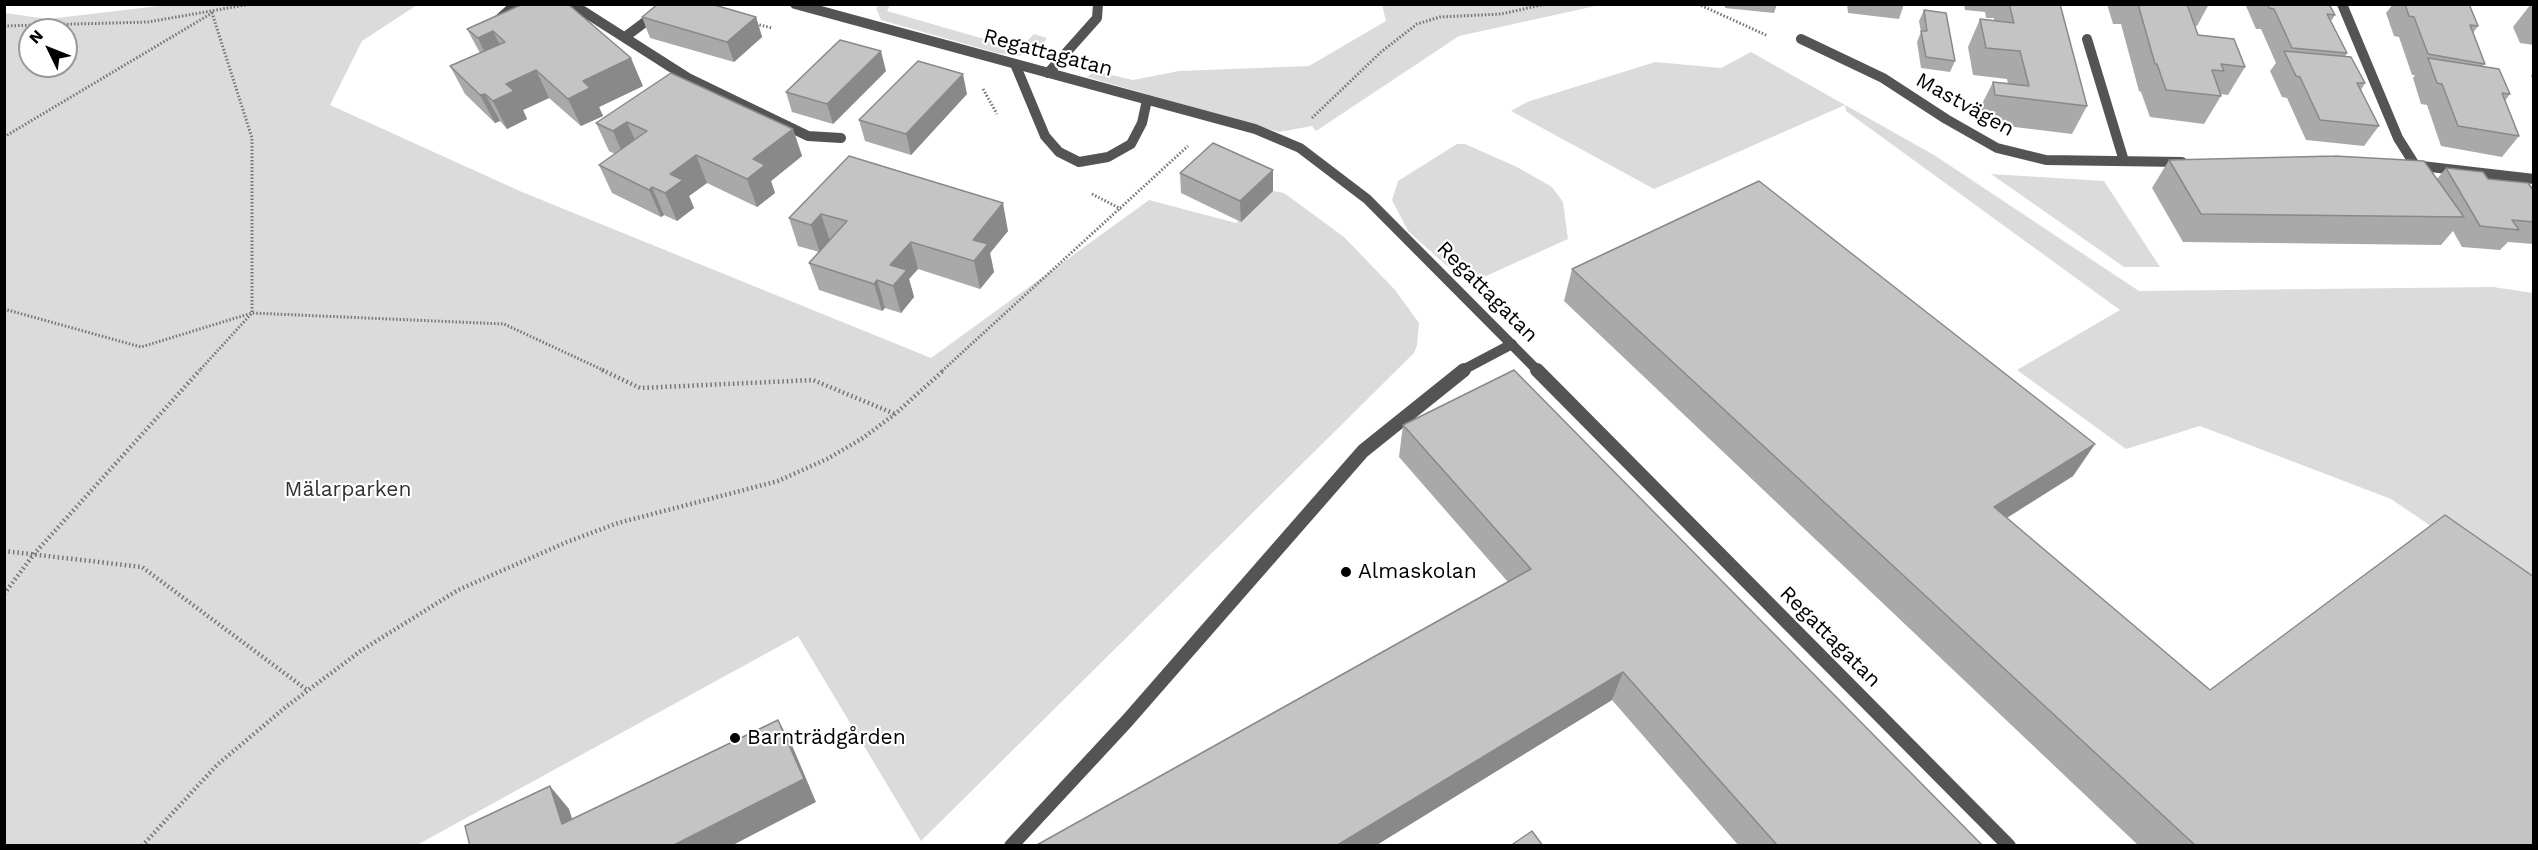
<!DOCTYPE html>
<meta charset="utf-8">
<style>
body{margin:0}
#map{position:relative;width:2538px;height:850px;overflow:hidden;background:#fff;font-family:"Work Sans",sans-serif}
canvas{display:block}
.frame{position:absolute;inset:0;border:6px solid #000;pointer-events:none}
.north{position:absolute;left:18px;top:18px;width:60px;height:60px;box-sizing:border-box;background:#fff;border:2px solid #999;border-radius:50%;rotate:313deg;font-size:16px;font-weight:700;line-height:24px;text-align:center;color:#000}
.north::after{content:'';display:block;margin:auto;width:21px;height:27px;background:#000;clip-path:polygon(50% 0,100% 100%,50% 72%,0 100%)}
</style>
<div id="map">
<canvas width="2538" height="850"></canvas>
<div class="frame"></div>
<div class="north">N</div>
</div>
<script>
const g = document.querySelector('canvas').getContext('2d');
g.lineJoin = 'round';
function fillPath(path, color) { g.fillStyle = color; g.fill(path, 'evenodd'); }
const shape = rows => new Path2D(rows.map(r => 'M' + r).join(''));
function stroke(path, color, width, dash) { g.strokeStyle = color; g.lineWidth = width; g.lineCap = dash ? 'butt' : 'round'; g.setLineDash(dash || []); g.stroke(path); }
function label(font, color, halo, rows, align = 'center') {
  g.font = font + ' "Work Sans",sans-serif'; g.lineWidth = 4.5; g.setLineDash([]); g.textBaseline = 'middle'; g.strokeStyle = halo; g.fillStyle = color; for (const [text, x, y, turn = 0] of rows) {
    g.save(); g.translate(x, y); g.rotate((+turn || 0) * Math.PI / 180); g.textAlign = isNaN(turn) ? turn : align; if (halo) g.strokeText(text, 0, 0); g.fillText(text, 0, 0); g.restore();
  }
}
fillPath(shape([
 [176,4,417,5,362,41,330,105,522,192,931,358,1149,200,1236,223,1273,191,1284,193,1344,237,1395,290,1419,323,1417,345,1414,353,921,841,798,636,417,845,5,846,5,13,48,19],
 [30,30,66,30,66,66,30,66],
 [879,5,890,5,887,11,1012,47,1024,44,1034,34,1047,38,1041,47,1019,56,997,53,881,20,876,8],
 [1382,5,1600,5,1459,36,1316,131,1312,126,1279,132,1087,77,1095,71,1133,80,1179,71,1309,66,1386,21],
 [1751,52,1934,155,2139,291,2493,287,2533,293,2533,595,2391,499,2200,426,2126,449,2017,370,2120,310,1846,111,1845,105,1654,189,1511,111,1527,102,1655,62,1721,68],
 [1457,144,1465,144,1517,167,1552,187,1563,202,1568,239,1477,280,1446,265,1408,231,1392,200,1398,181],
 [1991,174,2104,181,2160,267,2124,267]
]), '#dbdbdb');
stroke(shape([
 [1698,4,1768,36],
 [756,24,772,28],
 [4,26,148,22,251,4],
 [983,89,997,114],
 [1312,118,1381,52,1417,24,1440,17,1501,14,1546,4],
 [4,137,212,13,252,138,252,313,199,371],
 [1092,194,1121,209],
 [4,309,141,347,252,313,504,324,605,371],
 [942,371,1188,146]
]), '#767676', 3, [1.5, 2]);
stroke(shape([
 [602,370,640,388,813,380,895,414],
 [4,551,142,567,307,690],
 [4,594,34,554,200,370],
 [142,846,217,765,287,706,362,650,458,590,567,542,618,523,778,481,827,459,863,438,895,414,944,370]
]), '#767676', 4.5, [1.5, 3]);
stroke(shape([
 [572,4,688,78,808,136,841,138],
 [496,22,516,4],
 [625,37,669,4],
 [1015,64,1045,136,1059,152,1079,162,1108,157,1131,144,1142,123,1147,100],
 [1048,73,1097,18,1098,4],
 [1461,371,1512,344]
]), '#545454', 10);
stroke(shape([
 [1011,846,1127,721,1363,451,1464,370]
]), '#545454', 14);
stroke(shape([
 [795,4,1255,129,1300,148,1367,199,1538,371],
 [2342,4,2398,138,2415,165],
 [1801,39,1883,78,1946,119,1997,148,2046,160,2182,162],
 [2087,39,2124,161],
 [2413,165,2534,179]
]), '#545454', 10);
stroke(shape([
 [1537,370,2009,846]
]), '#545454', 14);
fillPath(shape([
 [523,4,643,86,599,107,603,116,581,126,549,98,523,110,527,119,507,129,500,121,495,123,465,94,450,66,480,53,467,29],
 [1725,4,1777,4,1774,13,1725,8],
 [1847,4,1904,4,1899,19,1848,13],
 [1964,4,2060,4,2087,106,2072,134,1982,123,1979,110,1993,82,2008,84,2007,79,1973,75,1968,47,1980,19,1994,21,1994,18,1986,18,1985,12,1965,10],
 [2107,4,2209,4,2197,26,2195,26,2198,35,2245,67,2228,95,2220,94,2221,96,2204,124,2150,117,2141,92,2139,91,2121,24,2113,24],
 [2246,4,2329,4,2335,15,2331,21,2347,53,2345,57,2365,83,2361,90,2379,126,2364,146,2306,140,2287,98,2282,97,2270,71,2276,63,2261,29,2256,29,2246,6],
 [2393,4,2469,4,2478,26,2473,33,2485,64,2483,66,2510,94,2505,101,2519,136,2502,157,2441,146,2427,105,2421,104,2413,78,2415,75,2412,75,2399,37,2394,36,2386,13],
 [2531,4,2534,4,2534,45,2520,43,2513,27],
 [1924,10,1955,61,1950,72,1921,68,1917,42,1921,32,1919,21],
 [642,17,756,17,762,37,734,62,650,38],
 [886,71,833,124,792,112,786,92],
 [2534,72,2534,83,2531,76],
 [671,73,793,129,802,156,771,181,775,193,757,207,707,183,689,196,694,208,677,221,664,215,661,217,612,193,599,165,615,154,609,151,596,123],
 [967,94,911,155,865,141,859,120],
 [849,156,1008,231,990,253,994,272,980,289,918,269,909,279,914,297,901,313,885,308,882,311,819,290,809,263,819,252,798,246,789,218],
 [2169,160,2437,179,2446,168,2534,191,2534,244,2508,242,2500,250,2462,247,2453,231,2441,245,2183,242,2152,188],
 [1180,173,1273,191,1241,222,1181,193],
 [1572,269,2095,444,2073,476,2007,518,2210,690,2534,846,2139,846,1564,301],
 [1403,425,1983,846,1739,846,1612,700,1375,846,1035,846,1508,582,1399,457]
]), '#a9a9a9');
fillPath(shape([
 [756,17,762,37,734,62,727,42],
 [493,31,507,59,491,66,478,38],
 [881,51,886,71,833,124,827,104],
 [631,58,643,86,599,107,603,116,581,126,568,99,583,81],
 [536,70,549,98,523,110,527,119,507,129,493,101,506,84],
 [963,74,967,94,911,155,906,134],
 [485,94,500,121,495,123,480,95],
 [627,122,639,149,625,159,613,131],
 [793,129,802,156,771,181,775,193,757,207,747,179,753,159],
 [696,155,707,183,689,196,694,208,677,221,665,193,670,174],
 [1273,170,1273,191,1241,222,1240,201],
 [652,187,664,215,661,217,649,190],
 [1003,203,1008,231,990,253,994,272,980,289,974,261,973,240],
 [821,214,830,241,820,253,811,225],
 [911,242,918,269,909,279,914,297,901,313,893,286,890,265],
 [877,280,885,308,882,311,874,284],
 [2095,444,2073,476,1974,538,1994,507],
 [1623,672,1612,700,1375,846,1336,846],
 [778,720,791,743,816,802,731,846,672,846],
 [550,786,569,809,581,846,562,824]
]), '#898989');
const building = shape([
 [523,4,568,4,631,58,583,81,590,88,568,99,536,70,506,84,514,91,493,101,485,94,480,95,450,66,505,42,493,31,478,38,467,29,523,4],
 [658,4,711,4,756,17,727,42,642,17,658,4],
 [2009,4,2060,4,2087,106,1995,95,1993,82,2029,86,2020,51,1986,48,1980,19,2014,23,2009,4],
 [2138,4,2187,4,2198,35,2234,39,2245,67,2221,64,2224,71,2212,70,2221,96,2166,90,2157,64,2155,64,2138,4],
 [2267,4,2329,4,2335,15,2327,14,2347,53,2292,48,2274,9,2269,8,2267,4],
 [2405,4,2469,4,2478,26,2470,25,2485,64,2428,54,2414,17,2409,16,2405,4],
 [1924,10,1946,13,1955,61,1926,57,1921,31,1927,31,1924,10],
 [840,40,881,51,827,104,786,92,840,40],
 [2284,51,2351,57,2365,83,2357,83,2379,126,2320,120,2300,77,2296,76,2284,51],
 [2428,58,2499,69,2510,94,2502,93,2519,136,2458,126,2442,84,2437,83,2428,58],
 [918,61,963,74,906,134,859,120,918,61],
 [671,73,793,129,753,159,765,165,747,179,696,155,670,174,683,180,665,193,652,187,649,190,599,165,647,131,627,122,613,131,596,123,671,73],
 [1213,143,1273,170,1240,201,1180,173,1213,143],
 [849,156,1003,203,973,240,988,244,974,261,911,242,890,265,907,270,893,286,877,280,874,284,809,263,847,221,821,214,811,225,789,218,849,156],
 [2335,156,2424,161,2464,217,2201,214,2169,160,2335,156],
 [2446,168,2483,172,2488,179,2528,183,2534,191,2534,222,2512,220,2519,230,2480,226,2446,168],
 [1759,181,2095,444,1994,507,2210,690,2445,515,2534,577,2534,846,2196,846,1572,269,1759,181],
 [1514,370,1983,846,1778,846,1623,672,1336,846,1035,846,1531,569,1403,425,1514,370],
 [778,720,804,779,672,846,470,846,465,826,550,786,562,824,778,720],
 [1532,831,1543,846,1510,846,1532,831]
]);
fillPath(building, '#c4c4c4');
stroke(building, '#898989', 1.5);
for (const [x, y, r, color] of [
 [1346,572,6,"#000"],
 [735,738,6,"#000"]
]) { const dot = new Path2D(); dot.arc(x, y, r, 0, 2 * Math.PI); g.fillStyle = color; g.fill(dot); stroke(dot, '#fff', 2); }
label('21px', '#000', '#fff', [
 ["Regattagatan",1048,53,15],
 ["Mastvägen",1965,105,29],
 ["Regattagatan",1487,292,45],
 ["Regattagatan",1830,637,45]
]);
label('21px', '#323232', '#fff', [
 ["Mälarparken",348,490]
]);
label('21px', '#000', '#fff', [
 ["Almaskolan",1358,572],
 ["Barnträdgården",747,738]
], 'left');
</script>
